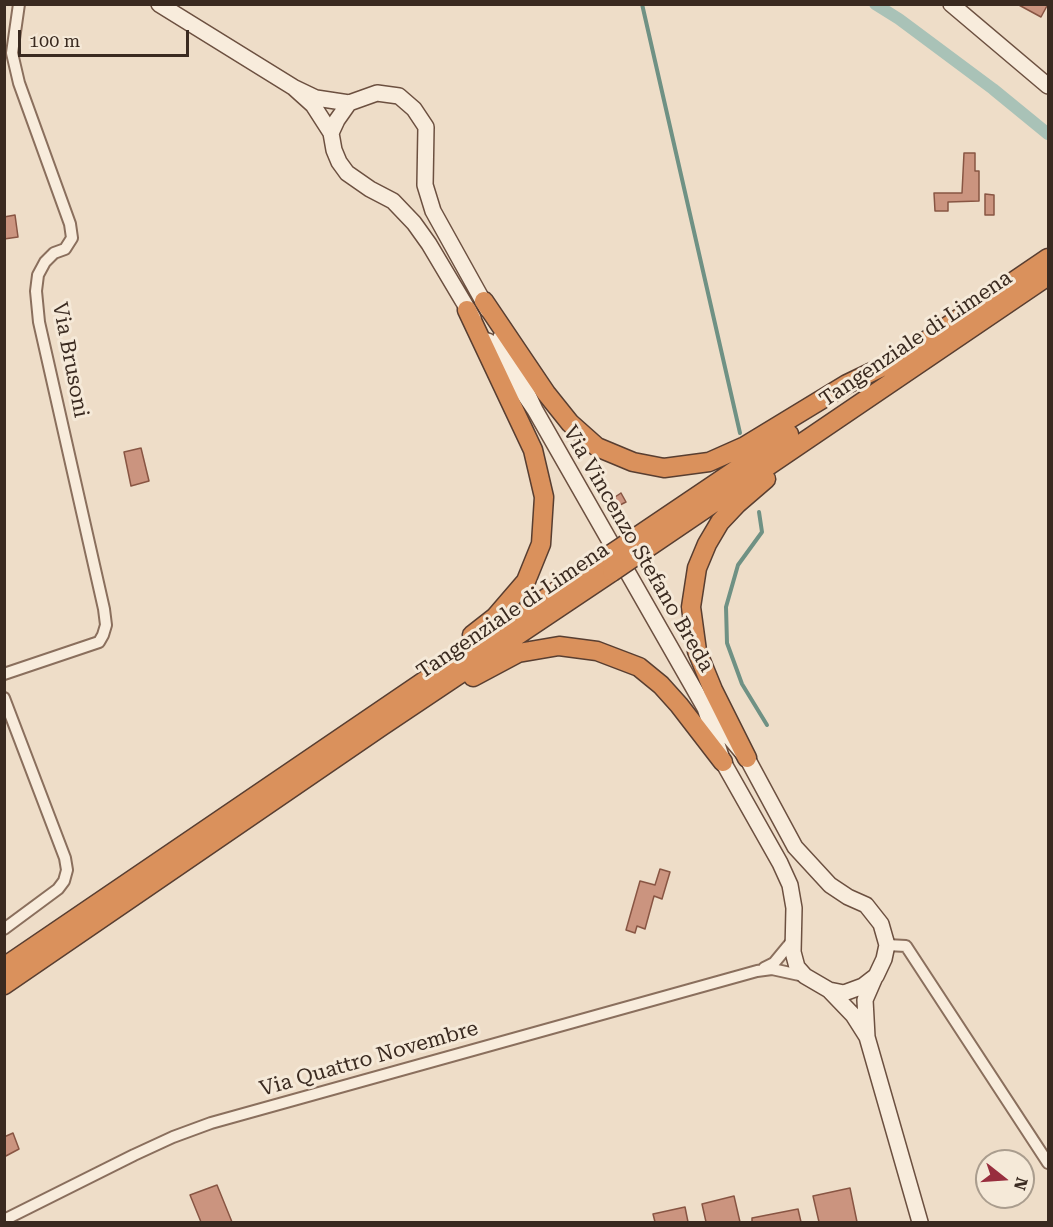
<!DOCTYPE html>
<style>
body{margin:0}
#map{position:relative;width:1053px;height:1227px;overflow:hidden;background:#eeddc8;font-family:"Roboto Serif",serif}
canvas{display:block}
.frame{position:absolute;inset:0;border:6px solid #3a2a20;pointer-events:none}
.north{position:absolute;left:975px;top:1149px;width:60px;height:60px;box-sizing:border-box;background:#f5e9d8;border:2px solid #aa9d8e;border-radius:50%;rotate:107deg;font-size:16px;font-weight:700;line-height:24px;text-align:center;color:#3a2a20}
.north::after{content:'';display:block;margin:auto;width:21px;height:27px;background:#982e3e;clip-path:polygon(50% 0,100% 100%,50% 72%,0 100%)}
.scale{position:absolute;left:18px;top:30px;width:171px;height:27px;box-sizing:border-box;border:3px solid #3a2a20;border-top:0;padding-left:8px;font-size:18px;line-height:21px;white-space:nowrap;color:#3a2a20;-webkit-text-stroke:4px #f5e9d8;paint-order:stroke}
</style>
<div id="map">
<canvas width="1053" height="1227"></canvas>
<div class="frame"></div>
<div class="north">N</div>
<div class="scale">100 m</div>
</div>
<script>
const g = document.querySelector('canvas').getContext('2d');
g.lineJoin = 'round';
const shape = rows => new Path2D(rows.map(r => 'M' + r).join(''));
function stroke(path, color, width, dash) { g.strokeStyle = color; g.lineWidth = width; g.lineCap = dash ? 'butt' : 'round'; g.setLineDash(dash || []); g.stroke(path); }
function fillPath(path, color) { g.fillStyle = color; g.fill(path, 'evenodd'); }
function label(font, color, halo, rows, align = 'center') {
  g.font = font + ' "Roboto Serif",serif'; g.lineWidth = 6; g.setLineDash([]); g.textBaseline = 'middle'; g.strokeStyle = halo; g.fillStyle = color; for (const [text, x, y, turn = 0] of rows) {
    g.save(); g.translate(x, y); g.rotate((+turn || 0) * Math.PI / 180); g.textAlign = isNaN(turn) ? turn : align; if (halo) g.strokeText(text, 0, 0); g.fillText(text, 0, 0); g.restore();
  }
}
stroke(shape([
 [642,4,740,433],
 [759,512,762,532,738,565,726,607,727,643,742,684,767,725]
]), '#6f9184', 4);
stroke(shape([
 [875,4,899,19,993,89,1048,134]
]), '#a9c2b7', 12);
const building = shape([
 [1017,4,1048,4,1041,17,1017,4],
 [964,153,975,153,975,171,979,171,979,201,948,202,948,211,935,211,934,193,962,193,964,153],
 [985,194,994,195,994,215,985,215,985,194],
 [15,215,18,237,4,239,4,217,15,215],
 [141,448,149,481,131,486,124,452,141,448],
 [621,493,626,502,616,507,612,499,621,493],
 [660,869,670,872,662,899,654,896,645,929,637,926,635,933,626,930,640,881,655,885,660,869],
 [13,1133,19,1149,4,1157,4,1137,13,1133],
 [217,1185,232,1222,201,1222,190,1195,217,1185],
 [850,1188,857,1222,819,1222,813,1196,850,1188],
 [734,1196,740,1222,706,1222,702,1204,734,1196],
 [685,1207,688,1222,655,1222,653,1214,685,1207],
 [798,1209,801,1222,752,1222,752,1218,798,1209]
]);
fillPath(building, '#cb947f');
stroke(building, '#885543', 1.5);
const street = shape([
 [4,674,99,642,103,635,106,625,104,609,39,322,36,291,38,275,45,262,54,253,65,249,72,238,70,224,19,83,12,53,19,4],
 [4,698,65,858,67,870,64,881,58,889,4,929],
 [887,945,906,946,1048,1163],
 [764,968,774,963,793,940],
 [4,1220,134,1155,173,1137,211,1123,757,971,772,969,804,976]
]);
const secondary = shape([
 [159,4,293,87],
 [951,4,1048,86],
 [331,133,313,105,293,87,316,98,349,103],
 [473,318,429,244,414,223,393,201,370,189,347,173,339,162,334,150,331,133,337,120,349,103,377,93,399,96,414,109,426,127,425,185,433,211,488,310],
 [501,337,535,410,705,708,747,758,795,847,830,885,848,897,866,905,881,924,887,945,884,959,876,976,863,986,844,993,829,990,805,976,797,967,793,952,794,908,790,885,780,863,723,762,705,708],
 [488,341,535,410],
 [875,977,865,1000,867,1037,920,1222],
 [829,990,853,1015,867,1037]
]);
const highway = shape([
 [484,301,546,393,570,423,597,447,633,462,664,468,709,462,745,446,847,384,899,359],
 [467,310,533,450,544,497,541,544,526,581,495,617,472,635],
 [889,366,1048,258],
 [626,544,789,434],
 [634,557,1048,276],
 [473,677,518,653,559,646,597,651,639,667,661,685,679,705,723,762],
 [747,758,713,690,697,651,691,607,697,568,707,544,720,522,737,504,766,479],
 [4,967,605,558],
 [4,985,382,726,612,572]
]);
stroke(street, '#8a6f5d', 14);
stroke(secondary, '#6c5040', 18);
stroke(highway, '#583e31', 21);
stroke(street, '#f8ecdc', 10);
stroke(secondary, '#f8ecdc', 15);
stroke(highway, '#da915c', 18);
const highwayBridge = shape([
 [605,558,626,544],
 [612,572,634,557]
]);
stroke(highwayBridge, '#583e31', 21, []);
stroke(highwayBridge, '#da915c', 18);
label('21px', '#3a2a20', '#f5e9d8', [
 ["Tangenziale di Limena",916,339,-34],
 ["Via Brusoni",70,360,79],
 ["Via Vincenzo Stefano Breda",638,549,60],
 ["Tangenziale di Limena",513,611,-34],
 ["Via Quattro Novembre",369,1059,-16]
]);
</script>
